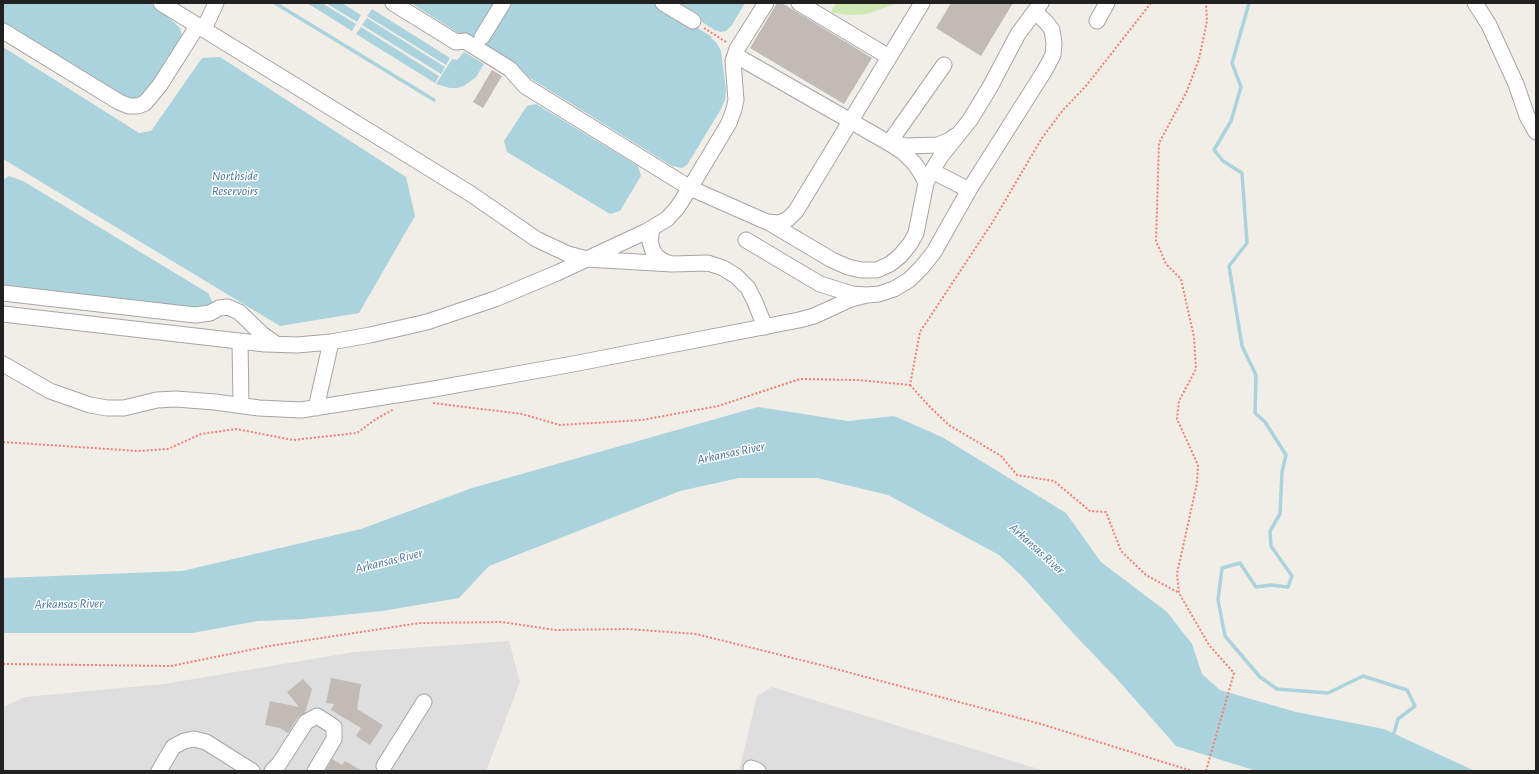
<!DOCTYPE html>
<style>
body{margin:0}
#map{position:relative;width:1539px;height:774px;overflow:hidden;background:#f1eee8;font-family:"Alegreya Sans",sans-serif}
canvas{display:block}
.frame{position:absolute;inset:0;border:4px solid #212121;pointer-events:none}
</style>
<div id="map">
<canvas width="1539" height="774"></canvas>
<div class="frame"></div>
</div>
<script>
const g = document.querySelector('canvas').getContext('2d');
g.lineJoin = 'round';
function fillPath(path, color) { g.fillStyle = color; g.fill(path, 'evenodd'); }
const shape = rows => new Path2D(rows.map(r => 'M' + r).join(''));
function stroke(path, color, width, dash) { g.strokeStyle = color; g.lineWidth = width; g.lineCap = dash ? 'butt' : 'round'; g.setLineDash(dash || []); g.stroke(path); }
function label(font, color, halo, rows, align = 'center') {
  g.font = font + ' "Alegreya Sans",sans-serif'; g.lineWidth = 3; g.setLineDash([]); g.textBaseline = 'middle'; g.strokeStyle = halo; g.fillStyle = color; for (const [text, x, y, turn = 0] of rows) {
    g.save(); g.translate(x, y); g.rotate((+turn || 0) * Math.PI / 180); g.textAlign = isNaN(turn) ? turn : align; if (halo) g.strokeText(text, 0, 0); g.fillText(text, 0, 0); g.restore();
  }
}
fillPath(shape([
 [509,641,520,682,486,771,3,771,3,707,25,697,164,684,354,652],
 [772,687,1045,771,739,771,757,696]
]), '#dfdede');
fillPath(shape([
 [836,3,898,3,867,14,849,15,831,12]
]), '#cee9b1');
fillPath(shape([
 [3,3,149,3,161,10,180,28,183,40,140,100,128,99,3,22],
 [307,3,322,3,356,24,352,31],
 [326,3,342,3,361,15,357,22],
 [411,3,499,3,476,44],
 [507,3,654,3,692,27,693,25,712,37,711,38,716,42,721,51,726,90,725,100,721,109,687,165,682,168,672,166,491,54,481,40],
 [673,3,745,3,732,25,726,31,720,32,717,30,716,31],
 [372,9,450,58,446,65,367,16],
 [367,18,445,67,441,74,362,25],
 [361,27,439,76,435,83,356,34],
 [3,47,139,133,151,131,202,58,220,57,406,177,415,216,359,313,280,326,3,159],
 [464,52,484,64,476,77,464,86,457,88,450,88,436,84,452,59,457,60],
 [536,104,638,166,641,176,620,211,610,214,507,152,504,141,527,106],
 [9,176,23,181,208,293,213,303,204,312,178,311,3,285,3,180],
 [758,407,848,421,894,416,942,437,1066,513,1101,562,1167,612,1192,644,1202,674,1220,690,1296,712,1384,729,1475,771,1257,771,1176,746,1117,679,1072,632,1022,576,999,555,888,495,817,478,739,478,680,491,489,566,459,598,382,611,303,619,258,621,192,633,3,633,3,578,182,571,361,529,472,488]
]), '#abd3dd');
stroke(shape([
 [275,3,434,100],
 [1249,3,1232,63,1241,87,1231,121,1214,150,1223,161,1242,173,1247,243,1229,266,1242,346,1256,375,1255,413,1265,422,1286,455,1282,472,1280,514,1270,531,1271,546,1292,576,1288,587,1271,585,1256,587,1240,563,1222,568,1218,600,1225,636,1260,677,1277,689,1328,693,1363,676,1407,690,1415,706,1398,719,1393,737]
]), '#abd3dd', 3.5);
fillPath(shape([
 [777,3,782,3,872,58,844,104,750,48],
 [951,3,1013,3,981,56,936,28],
 [492,70,502,76,483,108,473,102],
 [331,678,361,684,357,709,383,725,370,745,356,736,361,728,331,710,334,704,326,703],
 [303,679,312,689,305,713,298,717,288,733,280,728,265,725,270,701,299,707,287,692],
 [332,759,342,765,345,761,362,771,325,771]
]), '#c2bab5');
const minor = shape([
 [161,3,471,194,536,239,568,254,587,259,672,264],
 [663,3,693,21],
 [766,3,737,49,733,61,736,100,734,109,729,123,690,188,767,222,779,223,788,219,796,211,922,3],
 [799,3,889,57],
 [1475,3,1489,25,1516,84,1527,116,1536,132],
 [1097,21,1107,3],
 [204,29,216,3],
 [3,31,119,102,129,106,138,106,145,103,160,85,198,25],
 [482,37,503,3],
 [735,55,889,143,906,146,938,145,950,140,955,136],
 [932,171,969,190],
 [926,183,921,173,914,163,903,152,889,143,944,65],
 [768,222,832,260,848,267,861,270,877,270,890,264,900,256,910,244,916,233,926,183,932,171,941,156,970,120,990,87,1018,34,1041,3],
 [652,228,650,242,653,251,657,257,665,262,672,264,708,263,723,268,736,276,748,288,755,302,765,327],
 [746,240,820,284,852,294,867,295,879,294,894,289,909,280,922,267,934,252,969,190,1045,70,1053,55,1054,43,1052,30,1046,22,1035,12],
 [3,293,195,315,210,313,219,308,228,307,239,312,262,334,276,344],
 [3,314,265,344,297,345,331,342,370,335,427,322,495,299,557,273,647,231,667,219,677,208,690,188,525,86,510,69,465,41,456,42,393,3],
 [240,341,241,405],
 [3,364,50,391,90,405,107,408,124,408,157,400,176,399,215,402,259,408,301,410,428,390,573,364,799,320,814,316,851,299,867,295],
 [316,408,331,342],
 [384,766,424,702],
 [751,768,758,771],
 [159,771,173,747,184,741,194,739,206,742,252,771],
 [272,771,279,764,306,722,317,716,334,727,334,739,315,771]
]);
stroke(minor, '#a5a5a5', 17);
stroke(shape([
 [704,28,726,42],
 [910,385,930,407,949,425,1001,456,1017,475,1054,481,1090,511,1106,512,1121,551,1146,575,1179,593],
 [433,403,522,414,560,425,642,420,718,406,800,379,858,380,910,385,920,332,992,223,1042,138,1063,110,1086,86,1151,3],
 [3,442,138,451,168,449,201,434,236,429,293,440,357,433,376,419,394,409],
 [3,664,171,666,269,646,420,623,502,622,555,630,628,629,696,634,825,666,1041,724,1192,771],
 [1206,771,1234,673,1209,645,1179,593,1177,574,1197,483,1198,465,1177,419,1179,401,1196,369,1194,337,1181,279,1166,264,1156,241,1159,143,1187,91,1199,59,1207,21,1206,3]
]), '#f57f75', 2, [2, 2]);
stroke(minor, '#fff', 15);
label('italic 13px', '#49779f', '#fff', [
 ["Northside",235,176],
 ["Reservoirs",235,191],
 ["Arkansas River",731,453,-12],
 ["Arkansas River",1037,549,42],
 ["Arkansas River",389,561,-14],
 ["Arkansas River",69,604,-1]
]);
</script>
